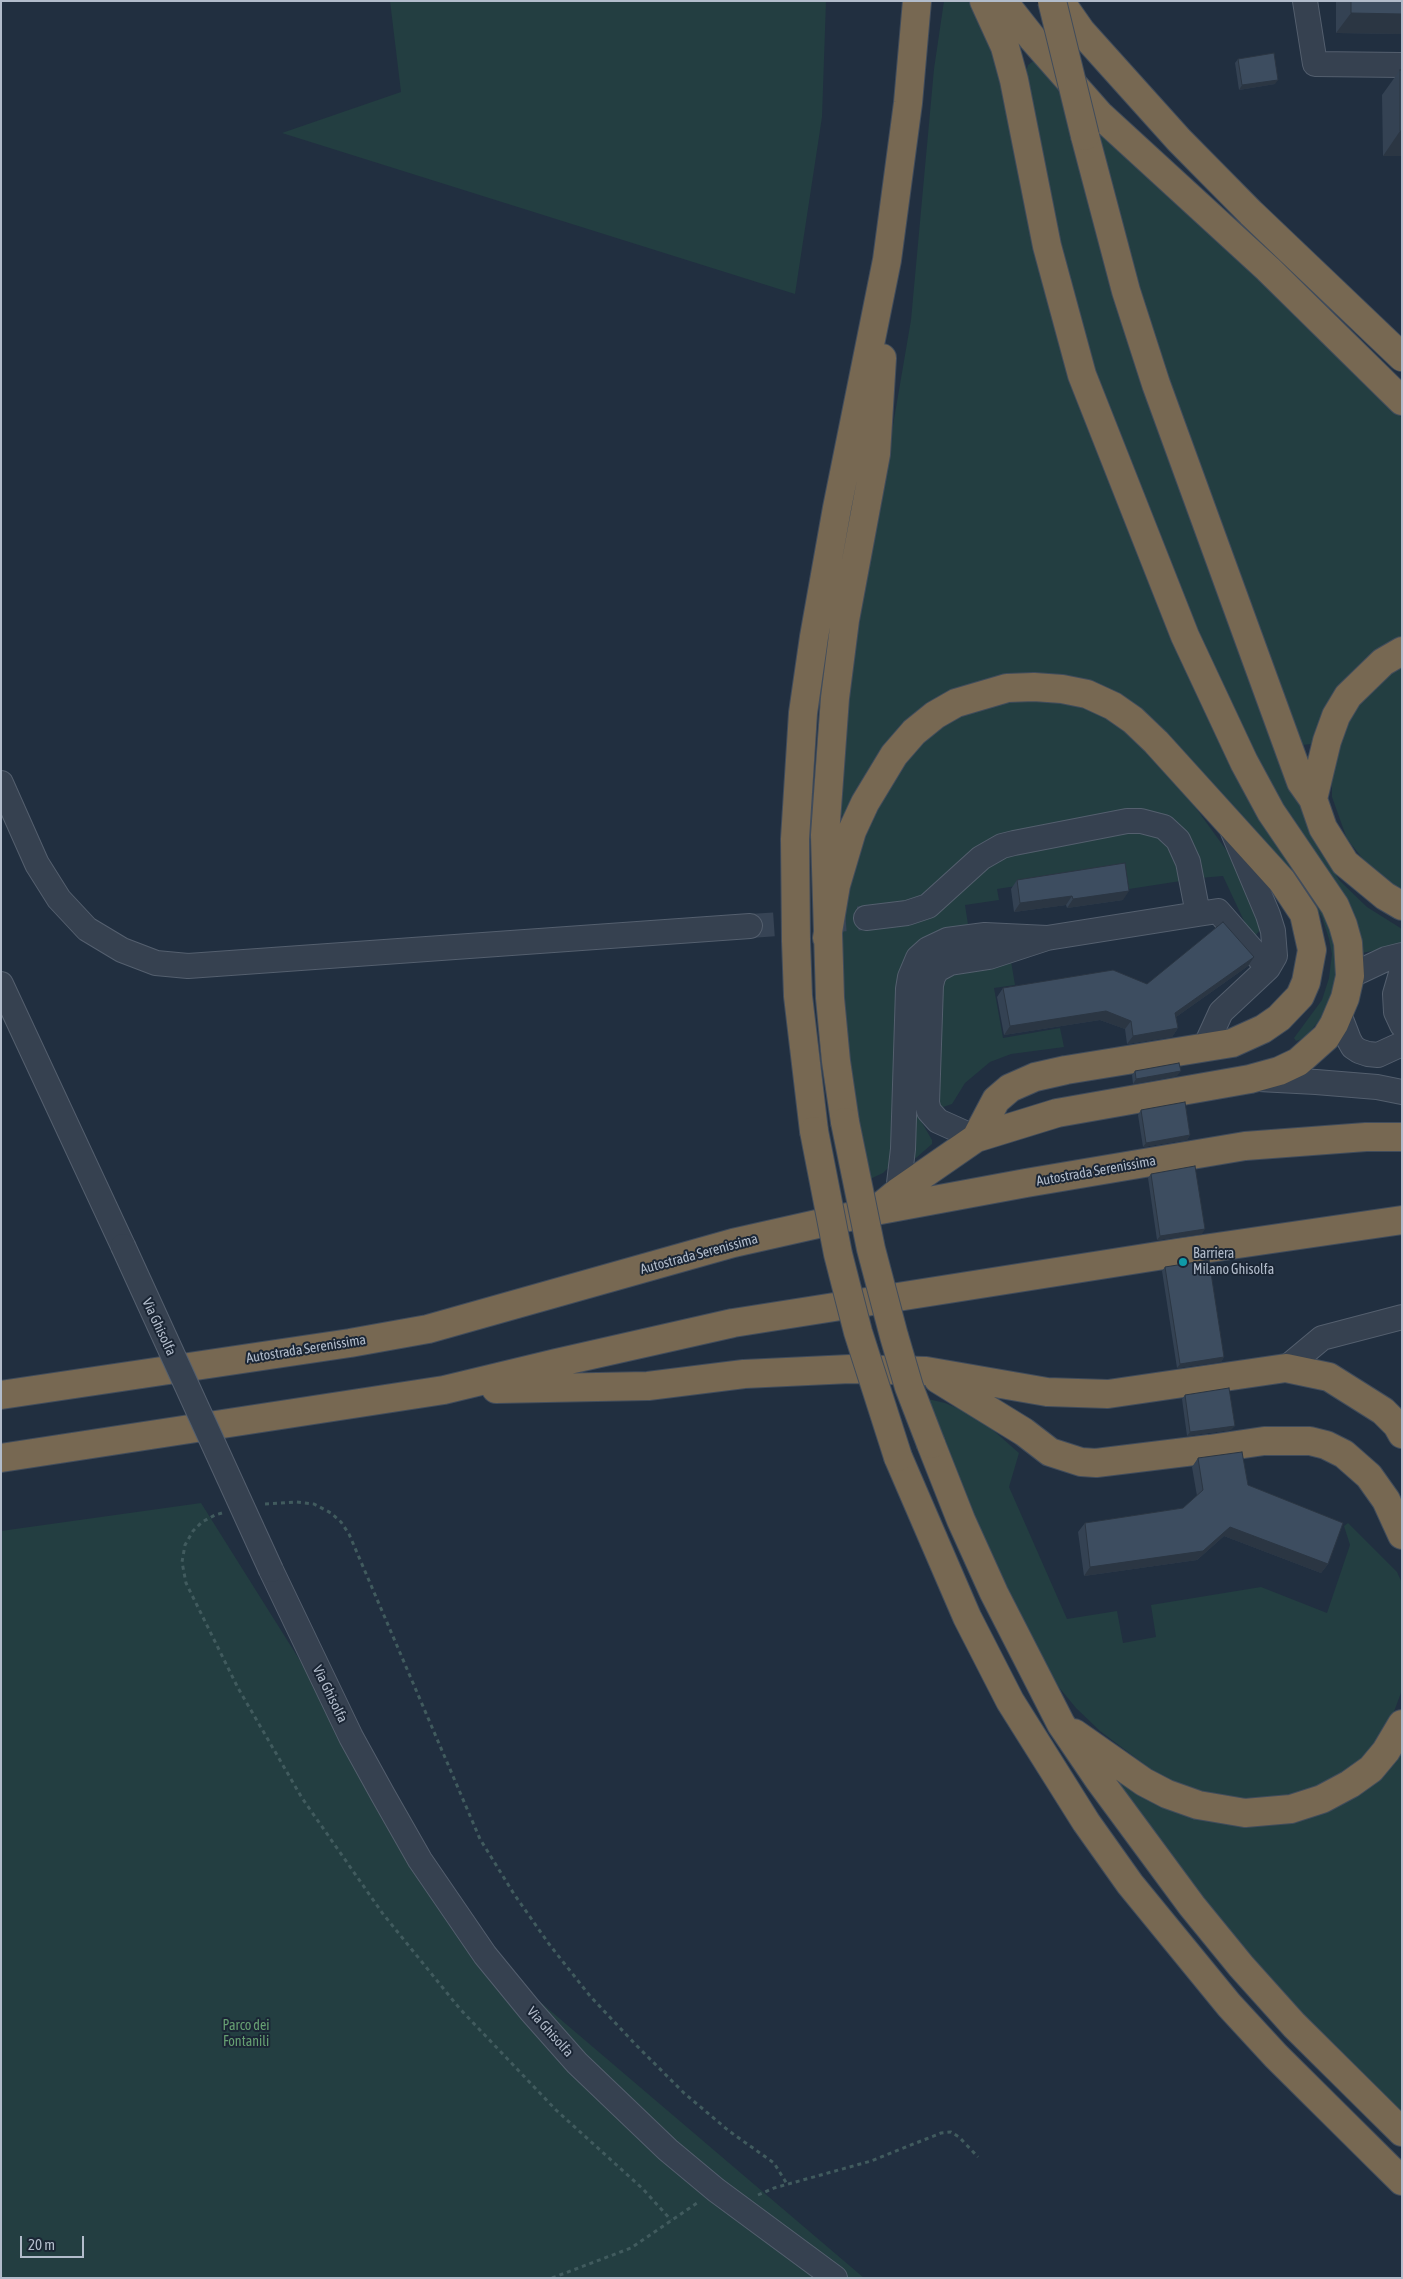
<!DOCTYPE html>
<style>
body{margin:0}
#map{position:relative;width:1403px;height:2279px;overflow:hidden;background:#212f40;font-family:"Asap Condensed",sans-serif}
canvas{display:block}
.frame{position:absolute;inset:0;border:2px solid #b2bccb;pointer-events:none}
.scale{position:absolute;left:20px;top:2236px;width:64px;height:22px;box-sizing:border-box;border:2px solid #b2bccb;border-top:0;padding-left:6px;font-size:15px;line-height:18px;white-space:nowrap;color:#b2bccb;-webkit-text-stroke:4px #1b2635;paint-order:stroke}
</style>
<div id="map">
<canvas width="1403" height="2279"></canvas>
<div class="frame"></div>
<div class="scale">20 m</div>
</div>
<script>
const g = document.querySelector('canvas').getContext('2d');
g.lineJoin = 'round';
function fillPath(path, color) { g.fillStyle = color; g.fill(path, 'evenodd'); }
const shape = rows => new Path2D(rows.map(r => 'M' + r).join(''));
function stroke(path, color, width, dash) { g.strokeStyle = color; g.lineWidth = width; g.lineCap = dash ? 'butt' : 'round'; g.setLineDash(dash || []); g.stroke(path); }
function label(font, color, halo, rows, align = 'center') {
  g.font = font + ' "Asap Condensed",sans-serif'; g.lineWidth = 4; g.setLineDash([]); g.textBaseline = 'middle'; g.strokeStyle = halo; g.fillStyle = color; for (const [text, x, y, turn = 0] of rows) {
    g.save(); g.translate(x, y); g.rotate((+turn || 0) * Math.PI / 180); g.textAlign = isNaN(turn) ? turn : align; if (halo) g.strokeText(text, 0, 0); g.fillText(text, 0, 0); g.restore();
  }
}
fillPath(shape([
 [390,1,826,1,822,117,795,294,282,133,401,92],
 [944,1,973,1,993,44,1067,361,1329,917,1341,967,1329,1008,1305,1038,1296,1041,1294,1038,1322,1000,1329,978,1332,954,1329,939,1322,917,1305,891,1161,734,1032,673,993,678,965,688,845,816,840,815,849,682,911,320,934,69],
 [1032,62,1038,62,1063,97,1268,721,1319,850,1340,881,1367,907,1402,929,1402,946,1361,953,1289,825,1201,639,1106,407,1074,304,1045,181,1026,72,1028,65],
 [1099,130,1353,368,1402,418,1402,639,1311,744,1302,745,1155,345,1112,194],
 [1402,663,1402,891,1383,878,1363,859,1347,839,1332,797,1332,774,1336,749,1358,699],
 [1024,697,1054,699,1085,707,1112,720,1141,743,1177,782,1227,851,1245,887,1260,930,1256,935,1251,934,1242,925,1245,923,1223,876,1200,878,1191,854,1181,836,1171,825,1144,816,1126,816,1006,839,982,850,965,862,921,902,902,908,863,912,864,924,910,918,946,899,983,864,997,855,1016,847,1126,826,1143,825,1158,830,1168,837,1181,860,1187,880,1129,889,1126,869,997,889,999,900,965,905,969,931,943,935,926,941,913,952,906,965,901,981,896,1150,891,1165,883,1173,870,1179,866,1175,855,1114,845,1041,838,969,842,916,850,875,882,795,901,765,925,736,957,714,987,703],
 [942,959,920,1112,921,1121,932,1140,932,1144,909,1164,915,986],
 [1011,961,1015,985,994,988,1003,1038,1060,1028,1064,1047,1011,1054,990,1062,965,1083,952,1104,943,1107,940,1105,937,1102,938,985,944,974],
 [928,1399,945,1403,969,1413,986,1424,1019,1453,1009,1487,1067,1619,1117,1611,1123,1643,1156,1637,1151,1605,1261,1587,1327,1613,1350,1545,1344,1526,1348,1523,1397,1572,1402,1583,1402,1690,1389,1725,1363,1760,1317,1789,1270,1802,1194,1793,1160,1776,1100,1731,1076,1708,1053,1680,1038,1655,974,1522],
 [201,1503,485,1955,864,2278,1,2278,1,1531],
 [1402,1744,1402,2119,1221,1929,1110,1772,1273,1823]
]), '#233e41');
stroke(shape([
 [750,926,866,918]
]), '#374455', 24, [24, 12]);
const minor = shape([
 [1305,1,1315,64,1402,65],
 [1,783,37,864,59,899,87,929,122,950,156,963,188,966,750,926],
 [1198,914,1218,911,1268,968],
 [866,918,907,913,928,906,981,858,1002,846,1014,843,1127,821,1141,821,1164,827,1178,840,1188,862,1198,914,1047,938],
 [1402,970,1395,994,1396,1012,1402,1025],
 [1350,976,1386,959,1402,955],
 [1,984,123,1246],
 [1339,1014,1349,1040,1353,1047,1359,1051,1368,1054,1378,1055,1402,1044],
 [1205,1047,1221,1012,1268,968,1275,956,1273,931,1268,915,1233,832],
 [1259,1079,1316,1082,1377,1087,1402,1092],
 [898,1192,903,1149,908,989,910,977,918,958,928,949,947,940,985,935,1047,938,989,957,950,963,937,970,933,977,931,985,927,1103,929,1111,938,1121,976,1138],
 [1286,1368,1322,1338,1402,1317],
 [271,1570,351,1737,383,1795,420,1860,485,1955,530,2010,577,2063,668,2150,716,2190,835,2278]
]);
const highway = shape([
 [1003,1,1033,39,1099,114,1268,269,1402,401],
 [1060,1,1081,31,1179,140,1251,213,1402,357],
 [1085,136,1126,291,1156,384,1301,782,1313,799,1323,828,1345,863,1385,896,1402,906],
 [1313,799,1327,741,1336,716,1348,696,1383,662,1402,651],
 [827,938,836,885,852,831,865,803,894,755,914,732,935,715,956,703,1007,688,1034,687,1062,689,1087,694,1113,706,1133,720,1156,742,1282,881,1304,914,1312,950,1306,982,1300,996,1279,1018,1263,1029,1232,1043,1066,1070,1035,1077,1010,1088,996,1100,976,1138],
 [845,1122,836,1061,830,998,825,835,835,698,845,620,876,454,882,358],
 [814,1131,798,996,796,941,795,839,803,713,814,637,837,508,887,260,908,103,917,1],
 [875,1211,898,1192,976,1138,1057,1113,1250,1079,1279,1071,1298,1062,1326,1037,1334,1024,1345,998,1350,976,1348,943,1343,925,1335,906,1271,812,1244,762,1185,636,1082,375,1047,246,1014,80,1005,47,984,1],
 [938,1379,1024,1432,1050,1452,1081,1462,1096,1463,1210,1449,1264,1441,1310,1441,1326,1445,1344,1454,1369,1476,1386,1500,1402,1535],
 [496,1389,648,1386,744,1374,850,1369,926,1371,1047,1392,1108,1394,1286,1368,1329,1377,1383,1411,1397,1425,1402,1434],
 [1,1395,350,1343,428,1329,733,1243,875,1211,1026,1183,1245,1146,1366,1137,1402,1137],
 [931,1444,961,1520,994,1593,1061,1724,1099,1780,1192,1906,1241,1966,1294,2025,1402,2132],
 [898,1457,967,1617,1010,1701,1086,1822,1130,1884,1229,2005,1276,2056,1402,2181],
 [1,1458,444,1390,556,1363,733,1323,1183,1252,1402,1220],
 [1074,1733,1144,1782,1167,1794,1198,1805,1245,1813,1291,1809,1322,1799,1350,1784,1371,1769,1386,1751,1402,1724]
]);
stroke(minor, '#545f6e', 26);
stroke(highway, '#414c5b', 30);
stroke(shape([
 [265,1504,296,1502,314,1504,331,1513,341,1522,349,1534,480,1839,514,1894,549,1944,590,1996,636,2045,684,2093,729,2131,774,2163,787,2184],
 [222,1513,215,1515,202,1522,193,1531,185,1545,182,1562,186,1583,238,1688,302,1798,383,1914,460,2009,556,2110,643,2189,671,2220],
 [758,2195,774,2188,871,2161,941,2133,951,2132,959,2137,978,2157],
 [552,2278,631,2248,697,2203]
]), '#415b5e', 3, [4, 4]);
stroke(minor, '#364150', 24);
stroke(highway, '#776852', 28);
const minorBridge = shape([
 [123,1246,271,1570]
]);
const highwayBridge = shape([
 [1052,1,1085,136],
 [845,1122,871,1249,894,1336,909,1387,931,1444],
 [814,1131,838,1254,858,1332,898,1457]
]);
stroke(minorBridge, '#545f6e', 26, []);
stroke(highwayBridge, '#414c5b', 30, []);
stroke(minorBridge, '#364150', 24);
stroke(highwayBridge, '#776852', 28);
fillPath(shape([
 [1336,1,1402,1,1402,34,1336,33],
 [1238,59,1275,84,1239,90,1235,63],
 [1400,70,1402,70,1402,156,1383,156,1382,95],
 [1017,880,1123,900,1067,908,1066,905,1014,912,1011,889],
 [1248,966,1176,1017,1178,1028,1172,1037,1127,1044,1125,1029,1100,1020,1004,1035,997,997,1003,988,1147,984],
 [1135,1071,1177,1076,1133,1084,1132,1075],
 [1141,1110,1190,1135,1187,1140,1143,1147,1138,1115],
 [1151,1174,1202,1234,1157,1240,1148,1178],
 [1165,1267,1224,1357,1221,1362,1177,1368,1162,1271],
 [1185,1395,1231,1430,1187,1436,1182,1399],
 [1198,1458,1248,1485,1328,1564,1321,1573,1224,1536,1197,1560,1084,1576,1078,1532,1085,1523,1183,1508,1197,1496,1192,1467]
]), '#344253');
fillPath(shape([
 [1351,13,1402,14,1402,34,1336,33],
 [1278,80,1275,84,1239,90,1242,85],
 [1400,131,1402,131,1402,156,1383,156],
 [1129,891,1123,900,1067,908,1073,899],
 [1072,896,1066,905,1014,912,1020,903],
 [1254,957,1248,966,1169,1022,1175,1013],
 [1106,1011,1131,1021,1125,1029,1100,1020,1004,1035,1010,1026],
 [1178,1028,1172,1037,1127,1044,1133,1036],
 [1181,1071,1177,1076,1133,1084,1136,1079],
 [1190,1135,1187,1140,1143,1147,1146,1143],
 [1205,1229,1202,1234,1157,1240,1160,1236],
 [1224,1357,1221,1362,1177,1368,1180,1364],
 [1235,1426,1231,1430,1187,1436,1190,1432],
 [1230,1527,1328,1564,1321,1573,1224,1536,1197,1560,1084,1576,1090,1567]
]), '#2b3643');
const building = shape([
 [1351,1,1402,1,1402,14,1351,13,1351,1],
 [1274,53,1278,80,1242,85,1238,59,1274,53],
 [1400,70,1402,70,1402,131,1400,131,1400,70],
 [1125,863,1129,891,1073,899,1072,896,1020,903,1017,880,1125,863],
 [1223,922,1254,957,1175,1013,1178,1028,1133,1036,1131,1021,1106,1011,1010,1026,1003,988,1113,970,1147,984,1223,922],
 [1179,1063,1181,1071,1136,1079,1135,1071,1179,1063],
 [1185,1102,1190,1135,1146,1143,1141,1110,1185,1102],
 [1195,1166,1205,1229,1160,1236,1151,1174,1195,1166],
 [1209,1260,1224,1357,1180,1364,1165,1267,1209,1260],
 [1229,1388,1235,1426,1190,1432,1185,1395,1229,1388],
 [1242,1452,1248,1485,1343,1523,1328,1564,1230,1527,1203,1551,1090,1567,1085,1523,1183,1508,1203,1490,1198,1458,1242,1452]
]);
fillPath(building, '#3d4d60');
stroke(building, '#2b3643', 1);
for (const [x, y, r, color] of [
 [1183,1262,5,"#0f9aa8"]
]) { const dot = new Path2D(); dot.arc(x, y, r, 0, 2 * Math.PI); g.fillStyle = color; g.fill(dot); stroke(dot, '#1b2635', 2); }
label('14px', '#b2bccb', '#1b2635', [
 ["Autostrada Serenissima",1096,1171,-10],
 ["Autostrada Serenissima",699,1254,-15],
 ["Via Ghisolfa",159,1327,65],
 ["Autostrada Serenissima",306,1349,-9],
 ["Via Ghisolfa",330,1694,64],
 ["Via Ghisolfa",550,2032,48]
]);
label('14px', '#b2bccb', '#1b2635', [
 ["Barriera",1193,1254],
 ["Milano Ghisolfa",1193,1270]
], 'left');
label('14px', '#669f72', '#1b2635', [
 ["Parco dei",246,2026],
 ["Fontanili",246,2042]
]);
</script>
